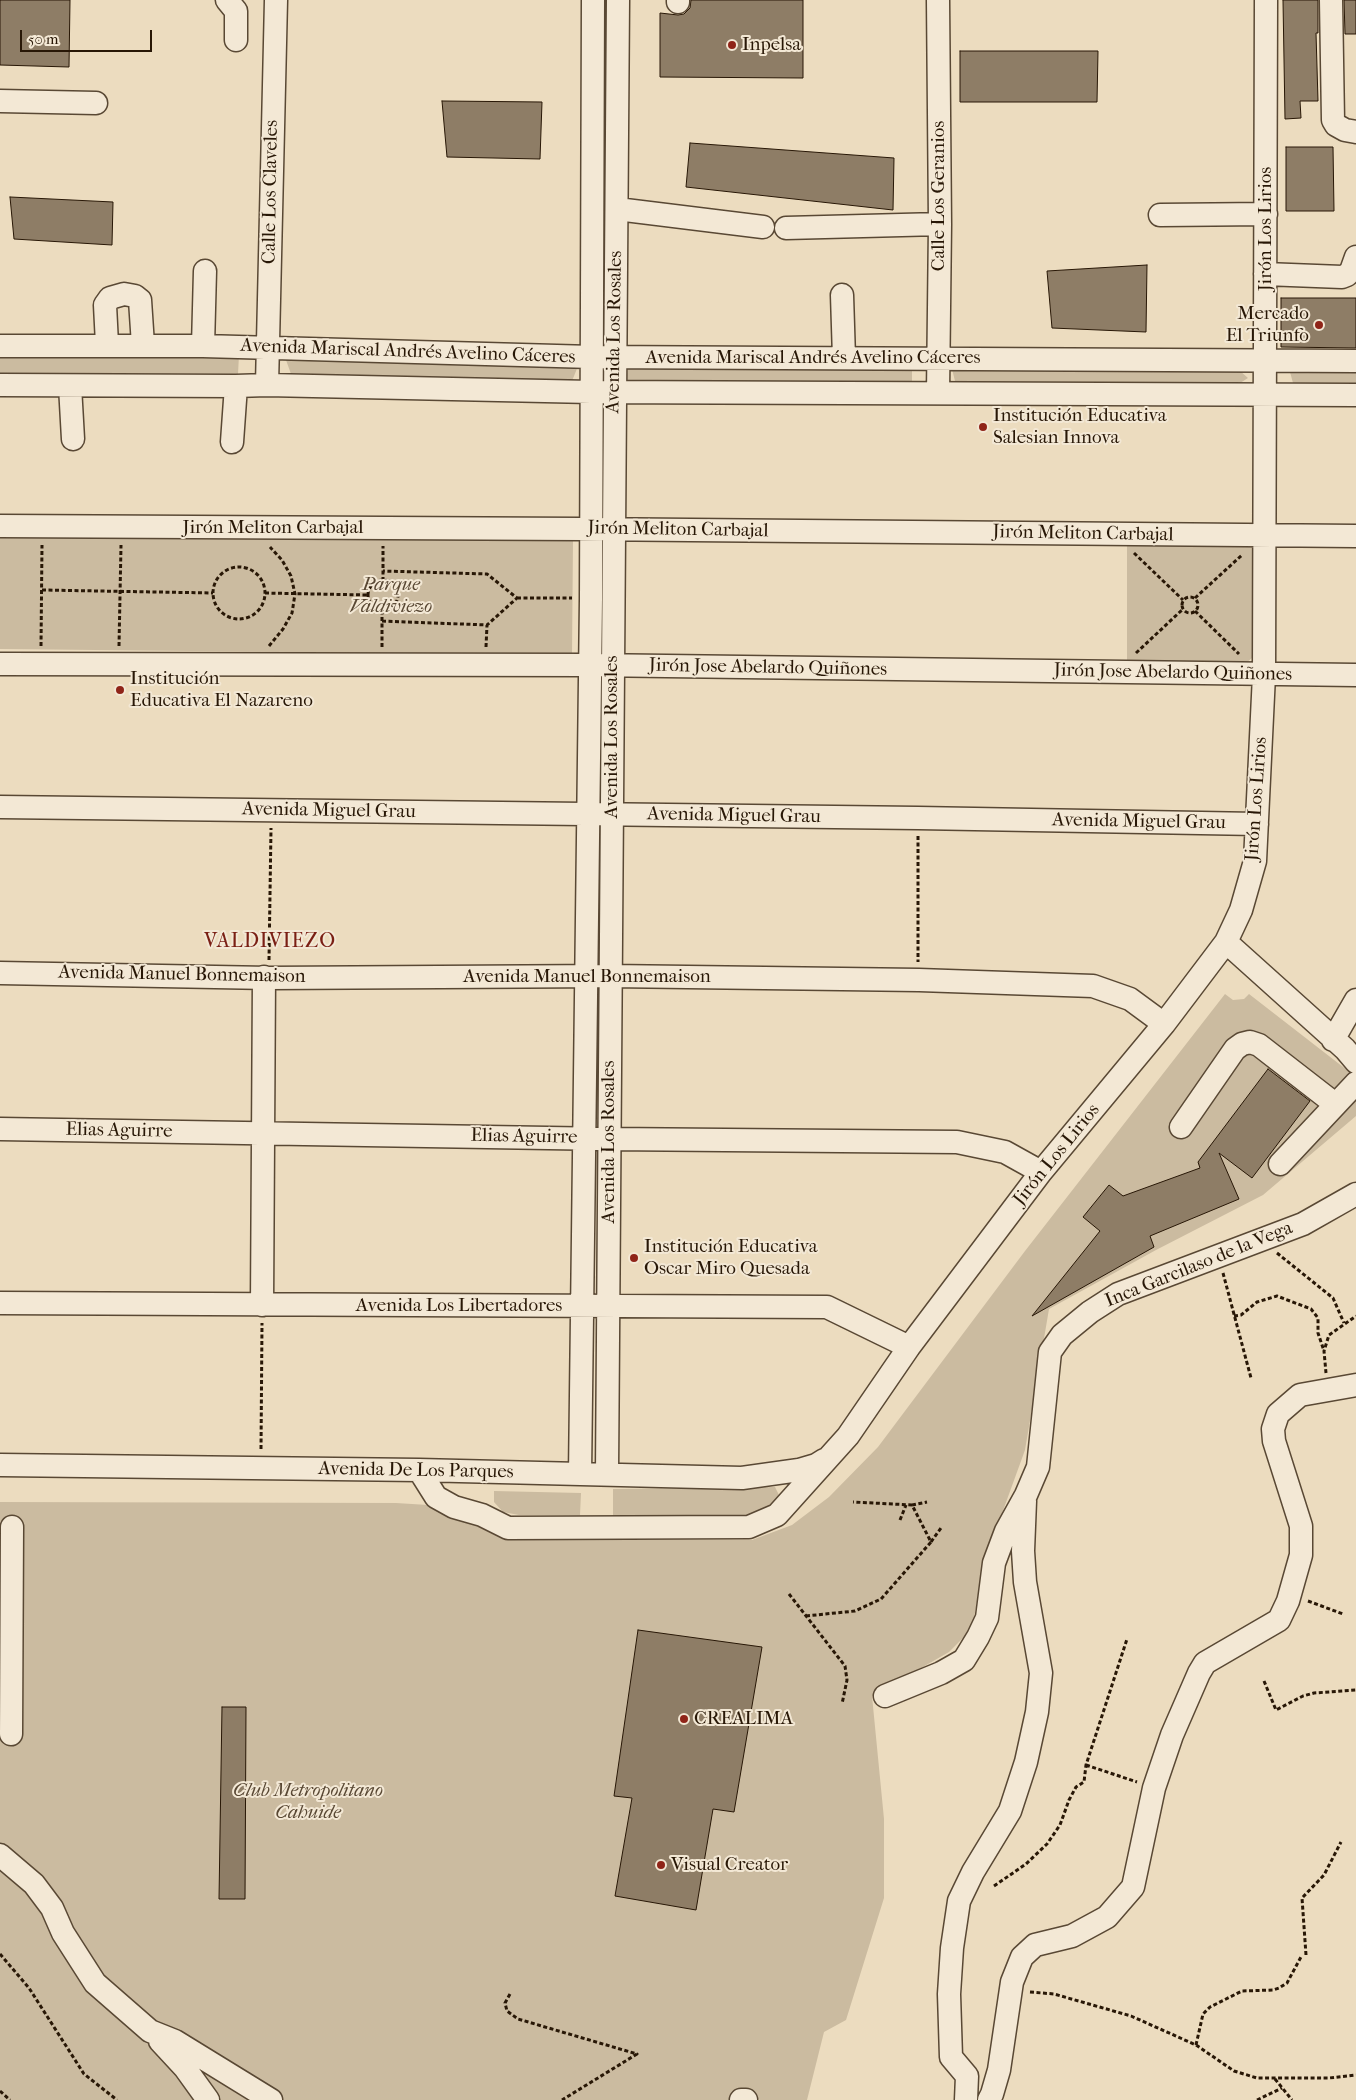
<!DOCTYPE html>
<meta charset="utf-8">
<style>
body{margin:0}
#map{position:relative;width:1356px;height:2100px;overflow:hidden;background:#ecdcbf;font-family:"IM FELL French Canon",serif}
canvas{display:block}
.scale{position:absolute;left:20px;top:30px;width:132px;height:22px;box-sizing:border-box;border:2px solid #281706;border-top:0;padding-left:6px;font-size:15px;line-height:18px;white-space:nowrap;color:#281706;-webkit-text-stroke:4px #f3e8d5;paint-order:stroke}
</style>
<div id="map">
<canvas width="1356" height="2100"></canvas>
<div class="scale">50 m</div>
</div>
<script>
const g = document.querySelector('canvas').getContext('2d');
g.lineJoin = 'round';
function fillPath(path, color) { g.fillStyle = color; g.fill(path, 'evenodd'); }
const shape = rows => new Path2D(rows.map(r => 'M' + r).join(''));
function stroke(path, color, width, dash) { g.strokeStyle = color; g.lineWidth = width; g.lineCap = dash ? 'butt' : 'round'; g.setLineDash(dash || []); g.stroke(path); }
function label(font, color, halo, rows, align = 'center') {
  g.font = font + ' "IM FELL French Canon",serif'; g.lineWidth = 4; g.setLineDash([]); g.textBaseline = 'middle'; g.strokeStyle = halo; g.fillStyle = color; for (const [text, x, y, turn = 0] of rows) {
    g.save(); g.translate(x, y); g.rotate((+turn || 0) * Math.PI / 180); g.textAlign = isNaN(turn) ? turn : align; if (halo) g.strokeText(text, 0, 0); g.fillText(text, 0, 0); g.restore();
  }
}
fillPath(shape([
 [0,355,239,355,238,374,0,373],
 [286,360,578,366,572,381,291,374],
 [628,366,912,369,912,386,626,382],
 [1356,367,1356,388,1307,387,1293,383,1290,372],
 [952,369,1240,371,1248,378,1237,385,964,384,955,381],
 [0,534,573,540,572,655,0,649],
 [1127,545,1252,545,1252,658,1246,663,1127,660],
 [1225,994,1233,1000,1244,999,1249,994,1356,1077,1356,1116,1263,1195,1156,1250,1049,1309,1025,1450,984,1563,974,1618,966,1635,949,1652,872,1696,884,1819,884,1898,846,2020,824,2032,807,2100,760,2100,732,2091,729,2100,0,2100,0,1502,396,1503,444,1506,503,1536,526,1540,752,1540,792,1525,829,1497,878,1447,1025,1251],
 [775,1487,780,1497,768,1510,748,1519,613,1521,613,1489],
 [494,1491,581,1493,580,1515,519,1515,503,1512,494,1502]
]), '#cbbba0');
const building = shape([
 [0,0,70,0,69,67,0,65,0,0],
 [691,0,803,0,803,78,660,77,660,13,678,15,684,14,690,8,691,0],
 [1283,0,1318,0,1318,33,1316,33,1318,101,1300,101,1301,118,1285,119,1283,0],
 [1344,0,1356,0,1356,34,1345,34,1344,0],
 [960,51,1098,51,1097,102,960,102,960,51],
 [442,101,542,102,540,159,447,157,442,101],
 [690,143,894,158,893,210,686,187,690,143],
 [1286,147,1333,147,1334,211,1286,211,1286,147],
 [10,197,113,202,112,245,14,239,10,197],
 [1147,265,1146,332,1052,328,1047,271,1147,265],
 [1281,298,1356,298,1356,348,1281,347,1281,298],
 [1268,1069,1310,1101,1252,1178,1219,1153,1239,1199,1150,1236,1154,1247,1032,1316,1100,1231,1083,1217,1109,1185,1123,1196,1200,1168,1198,1162,1268,1069],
 [638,1630,762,1647,734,1812,713,1809,696,1910,615,1896,632,1798,614,1796,638,1630],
 [222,1707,246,1707,245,1899,219,1899,222,1707]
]);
fillPath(building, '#8e7d66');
stroke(building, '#281706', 1);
const minor = shape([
 [227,0,236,11,236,40],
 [938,0,940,224,938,393],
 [1331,0,1333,120,1336,125,1345,130,1356,132],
 [678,2,678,0],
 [0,101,96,103],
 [617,209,763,227],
 [1160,215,1266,214],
 [786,228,940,224],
 [1265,274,1342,277,1347,275,1351,271,1356,257],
 [842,295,844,358],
 [107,344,105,305,110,298,124,294,135,296,140,300,143,345],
 [0,346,203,346,592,357,1356,361],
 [203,346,205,271],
 [0,385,236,386,267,385,591,392,1356,395],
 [267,385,276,0],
 [70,386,73,439],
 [232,442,236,386],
 [0,526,580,529,1356,536],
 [0,664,590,665,1356,675],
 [0,807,918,818,1257,824],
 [1226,942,1345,1049,1356,1062],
 [0,973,269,978,610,976,919,980,1093,986,1130,999,1164,1024],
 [1333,1040,1356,1000],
 [1181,1127,1235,1049,1242,1044,1250,1042,1259,1045,1335,1104],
 [0,1129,609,1139,957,1142,1005,1152,1041,1172],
 [1280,1164,1356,1083],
 [0,1303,827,1307,909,1347],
 [262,1305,264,977],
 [0,1465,419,1470,742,1478,799,1470,816,1465,824,1460],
 [419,1470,436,1497,454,1507,482,1515,508,1528,749,1527,777,1515,848,1436,909,1347,1041,1172,1164,1024,1226,942,1241,910,1255,861,1264,675,1266,0],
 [580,1474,591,599,593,0],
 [607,1474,618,0],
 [885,1696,941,1673,964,1660,978,1637,987,1618,994,1563,1006,1531,1026,1495,1038,1467,1050,1352,1062,1335,1090,1312,1118,1294,1303,1224,1356,1194],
 [11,1734,12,1527],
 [0,1855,34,1884,52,1908,63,1933,95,1983,150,2031,175,2041,271,2100],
 [160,2041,185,2068,208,2100],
 [741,2100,746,2100],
 [966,2100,967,2076,951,2057,949,1994,952,1948,959,1901,973,1872,1010,1811,1026,1762,1037,1712,1041,1673,1025,1582,1023,1551,1025,1501],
 [989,2100,992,2094,999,2070,1012,1982,1022,1957,1035,1945,1072,1936,1107,1917,1133,1887,1154,1788,1172,1735,1199,1673,1205,1663,1279,1620,1288,1601,1301,1555,1301,1526,1274,1441,1273,1429,1278,1414,1300,1395,1356,1385]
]);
stroke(minor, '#594834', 25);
stroke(shape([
 [1134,553,1183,600],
 '213 593a26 26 0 1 1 52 0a26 26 0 1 1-52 0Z',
 '368 595a15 15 0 1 1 30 0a15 15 0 1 1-30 0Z',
 [383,581,383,546],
 [42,590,213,593],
 [265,593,368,595],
 '1182 605a8 8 0 1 1 16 0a8 8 0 1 1-16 0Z',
 [517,598,572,598],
 [1195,598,1242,555],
 [1195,611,1239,654],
 [382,621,487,625,517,598,487,574,383,571],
 [41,646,42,545],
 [119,646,121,545],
 [269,646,283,629,292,613,295,594,291,576,282,560,270,547],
 [382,647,382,611],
 [486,647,487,625],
 [1136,653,1183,609],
 [918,836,918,962],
 [269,960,271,828],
 [1277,1253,1333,1298,1344,1323],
 [1223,1273,1251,1378],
 [1234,1316,1241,1315,1257,1302,1277,1296,1311,1309,1318,1318,1318,1333,1324,1351],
 [1326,1373,1324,1351,1329,1335,1356,1316],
 [261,1449,262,1323],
 [912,1505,927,1502],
 [900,1520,906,1505],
 [931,1542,941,1528],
 [789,1594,845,1666,847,1680,842,1704],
 [1308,1601,1343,1614],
 [806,1616,855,1611,881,1599,931,1542,912,1505,853,1502],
 [1264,1681,1276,1710,1303,1696,1314,1693,1356,1690],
 [1086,1765,1137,1782],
 [994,1886,1026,1864,1047,1844,1060,1825,1069,1800,1076,1787,1084,1782,1086,1765,1127,1639],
 [0,1954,29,1988,84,2074,117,2100],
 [1306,1955,1302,1898,1324,1875,1341,1842],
 [1030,1992,1054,1994,1131,2016,1196,2045,1234,2071,1257,2078,1329,2078,1356,2075],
 [510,1994,505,2003,507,2011,518,2019,637,2054,562,2100],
 [1196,2045,1203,2014,1210,2007,1242,1991,1273,1990,1279,1988,1287,1983,1302,1955],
 [1275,2079,1292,2100],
 [0,2091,10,2100],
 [1257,2100,1282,2088]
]), '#281706', 3, [4, 2.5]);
stroke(minor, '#f3e8d5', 22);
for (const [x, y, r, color] of [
 [732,45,5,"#8f2418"],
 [1319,325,5,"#8f2418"],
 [983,427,5,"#8f2418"],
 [120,690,5,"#8f2418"],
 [634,1258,5,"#8f2418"],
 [684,1719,5,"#8f2418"],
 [661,1865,5,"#8f2418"]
]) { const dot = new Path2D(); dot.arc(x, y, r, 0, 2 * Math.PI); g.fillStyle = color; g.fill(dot); stroke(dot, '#f3e8d5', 2); }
label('19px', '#281706', '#f3e8d5', [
 ["Inpelsa",742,45],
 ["Mercado",1309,314,"right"],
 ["El Triunfo",1309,336,"right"],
 ["Institución Educativa",993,416],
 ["Salesian Innova",993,438],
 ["Institución",130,679],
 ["Educativa El Nazareno",130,701],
 ["Institución Educativa",644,1247],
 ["Oscar Miro Quesada",644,1269],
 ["CREALIMA",694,1719],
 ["Visual Creator",671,1865]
], 'left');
label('19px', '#281706', '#f3e8d5', [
 ["Calle Los Claveles",271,192,-89],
 ["Calle Los Geranios",939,196,-90],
 ["Jirón Los Lirios",1266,229,-90],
 ["Avenida Los Rosales",615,332,-89],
 ["Avenida Mariscal Andrés Avelino Cáceres",408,352,2],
 ["Avenida Mariscal Andrés Avelino Cáceres",813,358],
 ["Jirón Meliton Carbajal",273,528],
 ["Jirón Meliton Carbajal",678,530,1],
 ["Jirón Meliton Carbajal",1083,534,1],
 ["Jirón Jose Abelardo Quiñones",768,668,1],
 ["Jirón Jose Abelardo Quiñones",1173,673,1],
 ["Avenida Los Rosales",612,737,-90],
 ["Jirón Los Lirios",1257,799,-86],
 ["Avenida Miguel Grau",329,811,1],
 ["Avenida Miguel Grau",734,816,1],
 ["Avenida Miguel Grau",1139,822,1],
 ["Avenida Manuel Bonnemaison",182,975,1],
 ["Avenida Manuel Bonnemaison",587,977],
 ["Elias Aguirre",119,1131,1],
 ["Elias Aguirre",524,1137,1],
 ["Avenida Los Rosales",609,1142,-90],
 ["Jirón Los Lirios",1057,1155,-51],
 ["Inca Garcilaso de la Vega",1199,1265,-22],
 ["Avenida Los Libertadores",459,1306],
 ["Avenida De Los Parques",416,1471,1]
]);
label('italic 19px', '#594834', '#f3e8d5', [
 ["Parque",391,585],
 ["Valdiviezo",391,607],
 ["Club Metropolitano",308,1791],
 ["Cahuide",308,1813]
]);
g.letterSpacing = '1px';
label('20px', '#7a1f14', '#f3e8d5', [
 ["VALDIVIEZO",270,942]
]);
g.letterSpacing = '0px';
</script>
